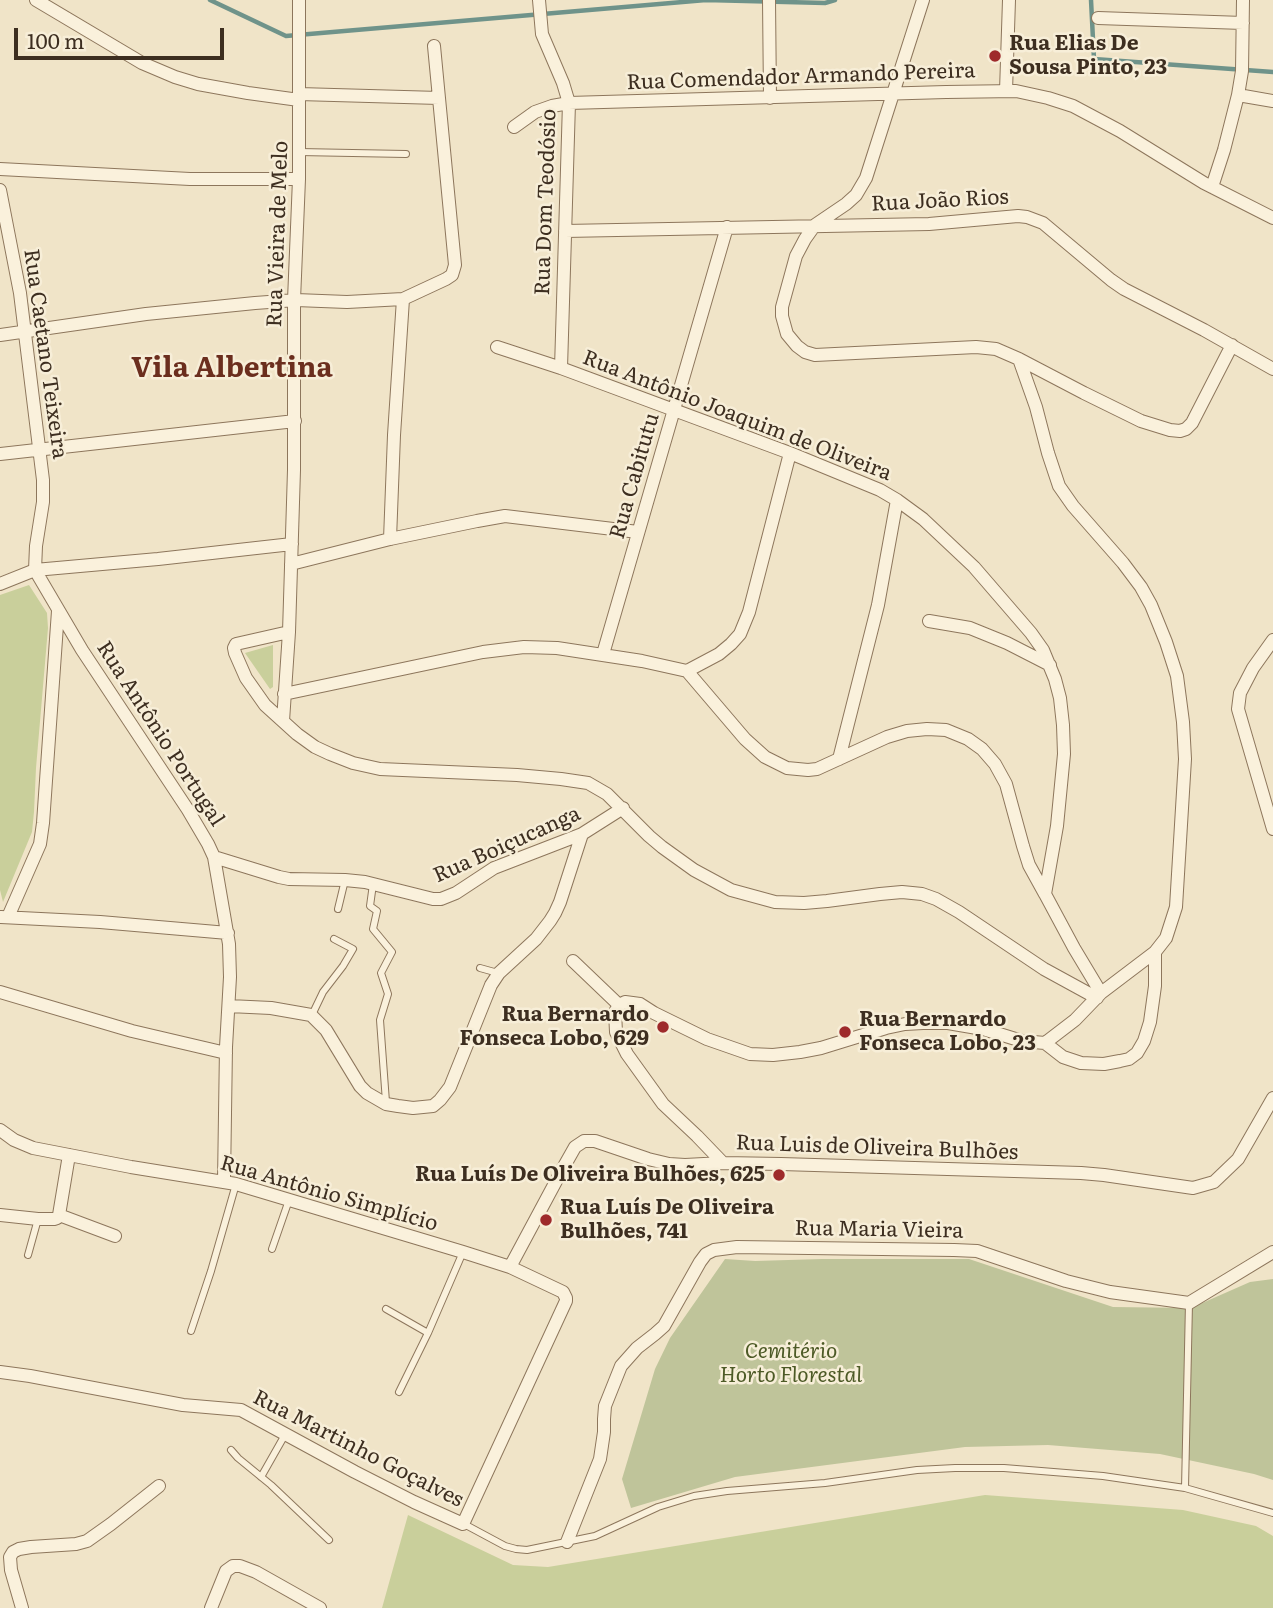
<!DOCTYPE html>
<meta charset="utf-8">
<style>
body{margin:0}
#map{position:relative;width:1273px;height:1608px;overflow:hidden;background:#f0e4c8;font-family:Literata,serif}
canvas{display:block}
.scale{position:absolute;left:14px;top:28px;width:210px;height:32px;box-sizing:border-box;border:4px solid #3d2e20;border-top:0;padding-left:9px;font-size:21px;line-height:24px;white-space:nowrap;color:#3d2e20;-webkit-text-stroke:5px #f7eed8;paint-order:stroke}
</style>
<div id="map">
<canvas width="1273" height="1608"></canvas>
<div class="scale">100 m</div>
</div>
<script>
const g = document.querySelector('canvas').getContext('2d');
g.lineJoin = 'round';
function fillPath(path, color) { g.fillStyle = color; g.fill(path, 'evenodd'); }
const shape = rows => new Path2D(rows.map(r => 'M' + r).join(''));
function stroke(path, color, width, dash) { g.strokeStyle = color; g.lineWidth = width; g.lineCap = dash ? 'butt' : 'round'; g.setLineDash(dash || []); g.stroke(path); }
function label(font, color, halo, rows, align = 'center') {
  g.font = font + ' Literata,serif'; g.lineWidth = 5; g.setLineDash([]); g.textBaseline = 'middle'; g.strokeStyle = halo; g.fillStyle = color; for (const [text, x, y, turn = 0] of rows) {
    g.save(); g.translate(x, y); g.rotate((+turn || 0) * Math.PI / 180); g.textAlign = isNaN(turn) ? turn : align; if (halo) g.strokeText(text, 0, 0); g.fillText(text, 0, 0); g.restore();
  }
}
fillPath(shape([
 [29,585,47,613,48,628,36,768,34,812,32,832,3,902,0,890,0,595],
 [273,645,273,687,270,689,245,653],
 [985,1495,1183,1510,1256,1526,1273,1536,1273,1608,382,1608,408,1515,513,1565,548,1567]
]), '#c9cf9b');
fillPath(shape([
 [725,1259,755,1261,822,1259,969,1259,1113,1307,1191,1308,1250,1282,1273,1279,1273,1480,1254,1474,1160,1454,1048,1445,965,1447,735,1477,631,1508,622,1479,655,1369,670,1338]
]), '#bfc49a');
stroke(shape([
 [210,0,286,36,706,0,825,3,835,0],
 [1091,0,1094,59,1273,72]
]), '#6f938a', 4.5);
const service = shape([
 [299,152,406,154],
 [373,884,370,906,377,911,373,929,392,952,381,973,388,994,380,1020,386,1102],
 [338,909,345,880],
 [480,968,498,973],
 [312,1015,323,992,343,966,353,949,334,939],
 [272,1249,289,1200],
 [28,1255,38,1219],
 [386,1309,428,1333],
 [191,1331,211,1271,236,1184],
 [399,1392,428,1333,463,1252],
 [231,1450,238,1458,271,1485,329,1540],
 [261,1477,286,1433],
 [1185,1488,1189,1303],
 [464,1524,505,1546,516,1549,527,1550,595,1536,658,1507,694,1496,727,1491,825,1483,917,1470,955,1468,1004,1468,1103,1476,1185,1488,1273,1513]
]);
const minor = shape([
 [36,0,142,63,175,77,198,84,248,93,299,100],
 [539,0,542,34,563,83,569,103,561,368],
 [769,0,770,98],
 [923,0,866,178,856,195,846,204,815,225,805,239,796,256,782,307,782,316,787,334,797,346,805,352,815,355,976,347,996,349,1019,359,1084,393,1141,421,1170,430,1180,431,1186,429,1192,423,1232,345],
 [1098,18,1243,23],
 [1006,91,1009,0],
 [299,94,439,98],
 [1238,95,1242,71,1243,0],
 [514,127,535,112,552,106,569,103,946,92,1016,91,1048,98,1073,106,1120,131,1204,183,1273,218],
 [0,169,190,179,299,179],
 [1212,187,1224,150,1238,95,1273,101],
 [0,190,20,293,43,480,43,502,36,546,35,570,0,584],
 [565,231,929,224,1018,216,1027,217,1043,223,1111,280,1124,289,1204,330,1273,369],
 [0,335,146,314,255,303,296,300,347,302,403,299,446,279,452,275,455,265,434,46],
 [497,347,561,368,790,453,880,490,897,500,923,519,974,567,1031,633,1043,650,1055,679,1060,698,1063,725,1064,754,1057,826,1045,894,1074,948,1101,993],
 [0,454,295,421],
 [390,539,394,435,403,299],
 [291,564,390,539,477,521,505,516,638,532],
 [929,621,970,628,1007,643,1050,665],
 [289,632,236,644,234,648,235,653,246,678,265,705,297,734,315,747,330,754,353,763,380,769,517,775,561,779,588,783,607,794,649,836,662,847,694,870,731,890,775,902,804,903,827,901,880,894,902,892,922,894,936,899,959,912,1044,969,1097,998],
 [1273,640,1253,668,1240,693,1238,709,1273,829],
 [603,654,727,227],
 [687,671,719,654,731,644,740,634,749,612,790,453],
 [284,694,483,652,524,647,557,648,642,661,687,671,745,739,765,757,787,768,808,770,817,769,887,737,907,731,927,729,946,730,968,739,982,749,995,764,1006,784,1023,846,1029,865,1045,894],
 [283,721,289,632,294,470,294,300,299,179,299,0],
 [839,759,878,605,897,500],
 [214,857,279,877,289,879,345,880,365,882,433,899,441,899,456,893,494,868,582,834,623,808],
 [1,917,100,922,228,933],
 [8,917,40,844,43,823,58,611],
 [573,961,619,1005],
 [0,992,132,1031,226,1053],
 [619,1005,625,1002,640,1004,654,1013,707,1039,750,1054,773,1055,800,1052,821,1048,886,1028,905,1024,923,1023,948,1023,983,1029,1022,1041,1045,1043,1075,1020,1101,993,1155,952,1166,938,1176,907,1185,759,1183,722,1177,676,1166,642,1151,605,1141,587,1123,563,1073,506,1059,486,1048,453,1036,407,1019,359],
 [619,1005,615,1012,616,1032,627,1054,663,1104,697,1136,723,1163],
 [229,1006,271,1008,311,1015,326,1030,360,1086,367,1093,386,1104,398,1106,413,1108,433,1106,440,1100,450,1087,491,985,499,973,536,939,550,921,555,913,560,902,582,834],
 [1045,1043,1063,1057,1081,1063,1104,1064,1120,1061,1129,1059,1137,1053,1144,1041,1150,1022,1155,986,1155,952],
 [0,1130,14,1140,33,1148,131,1167,236,1184,463,1252,510,1267,563,1292,566,1298,566,1301,463,1524,414,1502,355,1472,241,1410,183,1405,30,1376,0,1372],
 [224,1181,226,1047,230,977,229,944,214,857,208,844,188,810,82,650,35,570,158,559,292,544],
 [0,1215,38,1219,54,1219,57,1218,59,1215,115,1236],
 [59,1215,69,1155],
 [510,1267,562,1170,575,1147,584,1141,595,1141,648,1159,669,1164,685,1165,723,1163,781,1164,1081,1173,1104,1175,1193,1188,1214,1182,1238,1159,1273,1098],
 [567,1542,600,1459,604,1432,604,1419,605,1406,621,1366,637,1348,655,1334,664,1326,700,1262,706,1254,714,1250,737,1247,954,1250,977,1251,1066,1281,1110,1292,1189,1303,1273,1252],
 [22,1608,11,1570,10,1557,13,1552,19,1549,31,1547,76,1544,87,1541,111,1524,159,1486],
 [211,1608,226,1571,233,1566,240,1566,256,1572,320,1608]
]);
stroke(service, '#8d765c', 8);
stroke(minor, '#8d765c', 14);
stroke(service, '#faf1dc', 6);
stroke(minor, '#faf1dc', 12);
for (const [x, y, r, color] of [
 [995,56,7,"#9e2a2b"],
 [663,1027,7,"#9e2a2b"],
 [845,1032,7,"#9e2a2b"],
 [779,1175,7,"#9e2a2b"],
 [546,1220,7,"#9e2a2b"]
]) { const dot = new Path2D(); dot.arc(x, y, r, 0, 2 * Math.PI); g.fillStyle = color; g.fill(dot); stroke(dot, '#f7eed8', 2.5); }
label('bold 21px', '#3d2e20', '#f7eed8', [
 ["Rua Elias De",1009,44],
 ["Sousa Pinto, 23",1009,68],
 ["Rua Bernardo",649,1015,"right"],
 ["Fonseca Lobo, 629",649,1039,"right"],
 ["Rua Bernardo",859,1020],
 ["Fonseca Lobo, 23",859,1044],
 ["Rua Luís De Oliveira Bulhões, 625",765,1175,"right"],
 ["Rua Luís De Oliveira",560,1208],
 ["Bulhões, 741",560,1232]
], 'left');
label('21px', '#3d2e20', '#f7eed8', [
 ["Rua Comendador Armando Pereira",801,77,-2],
 ["Rua João Rios",940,201,-3],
 ["Rua Dom Teodósio",546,202,-88],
 ["Rua Vieira de Melo",278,234,-88],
 ["Rua Caetano Teixeira",45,354,82],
 ["Rua Antônio Joaquim de Oliveira",737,416,21],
 ["Rua Cabitutu",635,476,-74],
 ["Rua Antônio Portugal",160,734,57],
 ["Rua Boiçucanga",507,845,-24],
 ["Rua Luis de Oliveira Bulhões",877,1148,2],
 ["Rua Antônio Simplício",329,1194,16],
 ["Rua Maria Vieira",879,1230,1],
 ["Rua Martinho Goçalves",358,1449,27]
]);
label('italic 21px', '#4d5a26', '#f7eed8', [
 ["Cemitério",791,1352],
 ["Horto Florestal",791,1376]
]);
label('bold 28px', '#6b2e1e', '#f7eed8', [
 ["Vila Albertina",232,369]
]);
</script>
